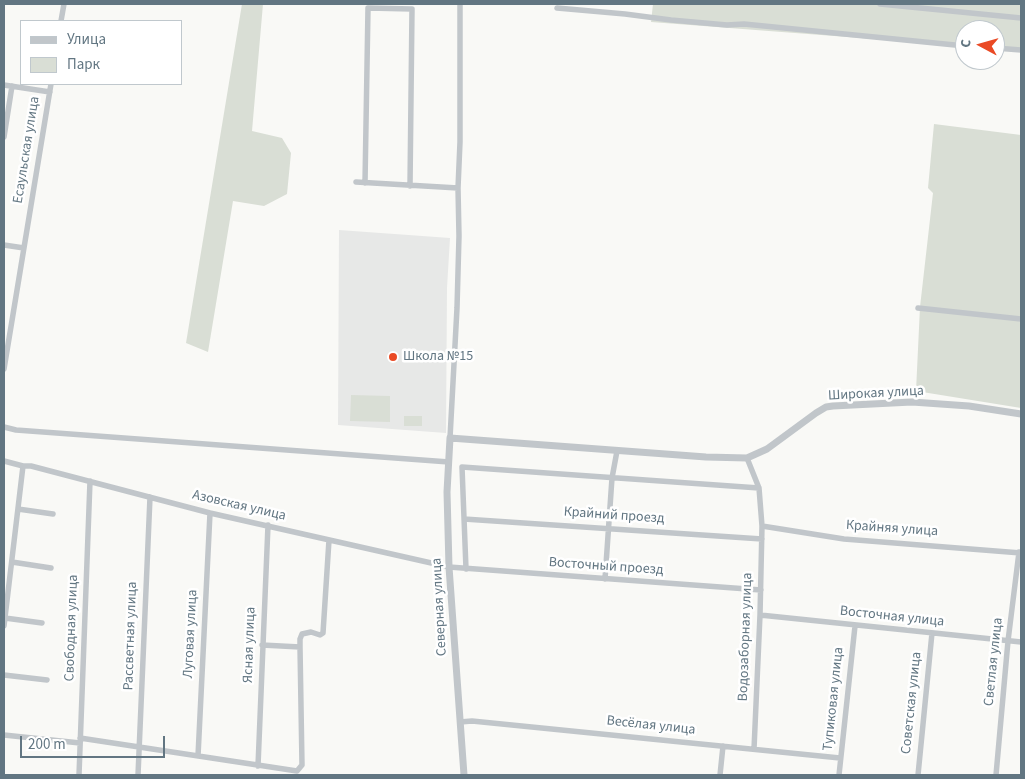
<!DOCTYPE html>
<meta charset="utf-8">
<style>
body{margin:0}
#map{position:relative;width:1025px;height:779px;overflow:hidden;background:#f9f9f6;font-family:"Source Sans 3",sans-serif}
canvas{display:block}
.frame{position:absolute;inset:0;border:5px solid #627682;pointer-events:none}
.legend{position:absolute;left:20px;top:20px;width:162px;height:65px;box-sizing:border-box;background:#fff;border:1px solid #c0c8cd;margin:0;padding:6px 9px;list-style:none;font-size:15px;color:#627682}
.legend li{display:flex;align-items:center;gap:10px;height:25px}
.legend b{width:25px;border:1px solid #c0c8cd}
.north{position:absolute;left:955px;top:20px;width:50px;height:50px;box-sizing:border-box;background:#fff;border:1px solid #c0c8cd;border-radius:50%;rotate:276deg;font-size:14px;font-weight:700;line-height:20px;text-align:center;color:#627682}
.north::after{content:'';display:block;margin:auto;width:18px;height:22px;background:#ea4a25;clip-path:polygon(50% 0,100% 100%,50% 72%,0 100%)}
.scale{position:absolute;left:20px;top:736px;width:145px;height:22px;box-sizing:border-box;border:2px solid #627682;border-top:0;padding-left:6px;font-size:15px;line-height:18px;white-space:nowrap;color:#627682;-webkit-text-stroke:4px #fff;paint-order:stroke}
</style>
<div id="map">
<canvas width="1025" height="779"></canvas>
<div class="frame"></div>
<ul class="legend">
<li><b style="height:6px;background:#c1c6ca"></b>Улица</li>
<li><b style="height:14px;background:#d9ded5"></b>Парк</li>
</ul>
<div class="north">С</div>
<div class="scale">200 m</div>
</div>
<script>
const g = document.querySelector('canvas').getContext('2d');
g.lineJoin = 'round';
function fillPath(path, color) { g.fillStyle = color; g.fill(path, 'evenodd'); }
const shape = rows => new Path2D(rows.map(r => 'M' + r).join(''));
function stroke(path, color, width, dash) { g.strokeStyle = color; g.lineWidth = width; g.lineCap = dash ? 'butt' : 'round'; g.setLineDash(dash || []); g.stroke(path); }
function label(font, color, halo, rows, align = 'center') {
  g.font = font + ' "Source Sans 3",sans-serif'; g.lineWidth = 5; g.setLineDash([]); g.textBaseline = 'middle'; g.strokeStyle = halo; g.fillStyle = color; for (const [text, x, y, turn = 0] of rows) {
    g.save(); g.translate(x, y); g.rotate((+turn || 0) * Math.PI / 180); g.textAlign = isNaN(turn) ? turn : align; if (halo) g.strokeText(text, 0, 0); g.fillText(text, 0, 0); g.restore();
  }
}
fillPath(shape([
 [339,230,450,238,447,288,446,433,338,425]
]), '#e7e8e7');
fillPath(shape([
 [242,4,263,4,252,131,282,138,291,153,287,194,264,206,233,201,208,352,186,343],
 [653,4,1021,4,1021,51,995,49,995,30,965,30,965,46,651,22],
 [934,124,1021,135,1021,408,916,391,920,307,933,193,928,188],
 [351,395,390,396,390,422,350,421],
 [404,416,422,416,422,426,404,426]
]), '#d9ded5');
stroke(shape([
 [880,4,1021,18],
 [557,8,625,14,671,20,727,25,744,24,965,46],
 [61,21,64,4],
 [995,48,1021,50],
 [4,85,50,92],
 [4,137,12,86],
 [356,182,458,188],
 [365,183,368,8,412,9,410,186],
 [4,245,24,248],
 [918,308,1021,319],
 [4,369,51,84],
 [4,427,16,430,449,462],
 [450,438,457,308,459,236,458,188,460,142,460,4],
 [747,458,759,488,762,526,760,615,754,749],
 [4,461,23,466,31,466,210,513,449,567,761,590],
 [18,509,53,514],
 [464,519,762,539],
 [762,526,844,539,1021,553],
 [12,562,51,568],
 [466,569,462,467,759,488],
 [605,579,612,478,617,451],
 [760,615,1021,642],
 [5,618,42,623],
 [4,626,23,466],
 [262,645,300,647,300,639,302,634,311,632,320,635,323,633,329,540],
 [4,675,47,680],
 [460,722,472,721,840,758],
 [4,735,80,743],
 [80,738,297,771,302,765,300,647],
 [198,756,210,513],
 [258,766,268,525],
 [79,775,90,481],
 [138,775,150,497],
 [720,775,723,746],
 [839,775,855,626],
 [918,775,932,633],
 [996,775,1008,641,1019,552]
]), '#c1c6ca', 5.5);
stroke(shape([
 [464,775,449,567,447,492,450,438,706,457,747,458,767,449,816,413,826,407,833,406,912,402,969,406,1021,414]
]), '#c1c6ca', 7);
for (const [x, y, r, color] of [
 [393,357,5,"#ea4a25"]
]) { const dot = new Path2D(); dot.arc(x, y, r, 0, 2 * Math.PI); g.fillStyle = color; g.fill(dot); stroke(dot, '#fff', 2); }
label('14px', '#627682', '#fff', [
 ["Есаульская улица",27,150,-81],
 ["Широкая улица",876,394,-3],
 ["Азовская улица",239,506,13],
 ["Крайний проезд",614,516,4],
 ["Крайняя улица",892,529,4],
 ["Восточный проезд",606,567,4],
 ["Северная улица",440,607,-93],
 ["Восточная улица",892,617,6],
 ["Свободная улица",72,628,-88],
 ["Луговая улица",191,634,-87],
 ["Рассветная улица",131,636,-88],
 ["Водозаборная улица",746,637,-88],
 ["Ясная улица",250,645,-88],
 ["Светлая улица",994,662,-84],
 ["Тупиковая улица",834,699,-84],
 ["Советская улица",912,703,-84],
 ["Весёлая улица",651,726,6]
]);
label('14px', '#627682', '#fff', [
 ["Школа №15",403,357]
], 'left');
</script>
